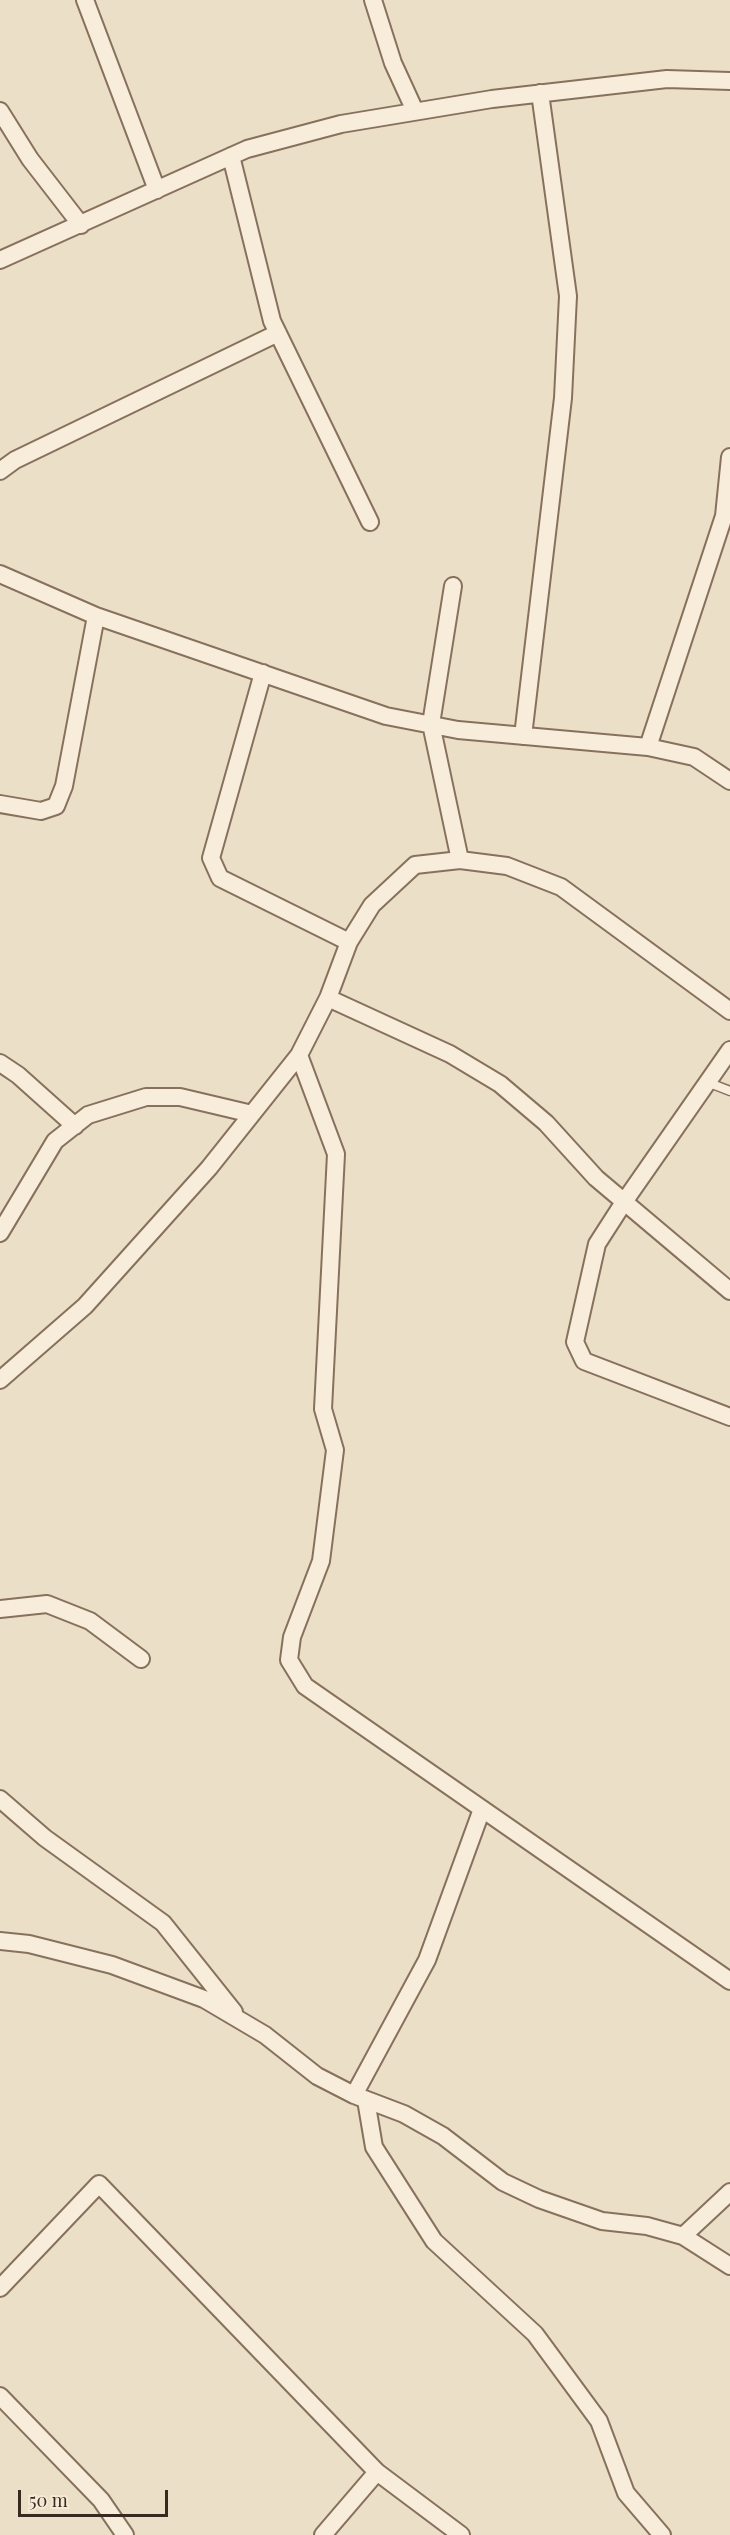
<!DOCTYPE html>
<style>
body{margin:0}
#map{position:relative;width:730px;height:2535px;overflow:hidden;background:#ecdfc7;font-family:"Playfair Display",serif}
canvas{display:block}
.scale{position:absolute;left:18px;top:2490px;width:150px;height:27px;box-sizing:border-box;border:3px solid #382a20;border-top:0;padding-left:8px;font-size:18px;line-height:21px;white-space:nowrap;color:#382a20;-webkit-text-stroke:4px #f4ead6;paint-order:stroke}
</style>
<div id="map">
<canvas width="730" height="2535"></canvas>
<div class="scale">50 m</div>
</div>
<script>
const g = document.querySelector('canvas').getContext('2d');
g.lineJoin = 'round';
const shape = rows => new Path2D(rows.map(r => 'M' + r).join(''));
function stroke(path, color, width, dash) { g.strokeStyle = color; g.lineWidth = width; g.lineCap = dash ? 'butt' : 'round'; g.setLineDash(dash || []); g.stroke(path); }
const service = shape([
 [707,1082,730,1091]
]);
const minor = shape([
 [85,0,157,190],
 [373,0,393,63,415,111],
 [0,111,30,159,81,225],
 [231,156,272,321,370,522],
 [0,260,247,149,341,124,492,99,667,79,730,81],
 [0,471,15,460,278,333],
 [0,574,96,616,386,716,458,730,648,747,694,757,730,781],
 [453,586,431,724,460,860],
 [263,673,211,858,220,878,349,942],
 [523,736,563,398,568,296,540,93],
 [648,747,724,516,730,457],
 [0,804,41,811,56,806,64,786,96,616],
 [328,998,450,1054,500,1084,546,1123,596,1178,730,1291],
 [730,1050,624,1202,597,1244,575,1342,584,1361,730,1417],
 [299,1055,336,1154,323,1409,335,1450,321,1561,292,1637,289,1660,305,1686,730,1981],
 [0,1063,18,1075,75,1126],
 [0,1233,55,1141,88,1115,146,1097,180,1097,252,1114],
 [0,1380,85,1306,209,1168,299,1055,328,998,349,942,372,905,415,865,460,860,507,866,561,887,730,1011],
 [0,1609,47,1604,90,1621,141,1659],
 [0,1799,45,1838,163,1923,234,2012],
 [0,1941,29,1944,112,1965,204,1999,265,2035,317,2076,354,2095,404,2114,443,2136,503,2182,539,2199,602,2221,647,2226,683,2236,730,2266],
 [354,2095,427,1960,482,1809],
 [366,2100,374,2147,434,2241,535,2334,599,2421,626,2493,662,2535],
 [683,2236,730,2192],
 [0,2288,99,2184,377,2472,461,2535],
 [0,2396,101,2500,125,2535],
 [323,2535,377,2472]
]);
stroke(service, '#87715d', 11);
stroke(minor, '#87715d', 20);
stroke(service, '#f7edda', 8);
stroke(minor, '#f7edda', 16);
</script>
